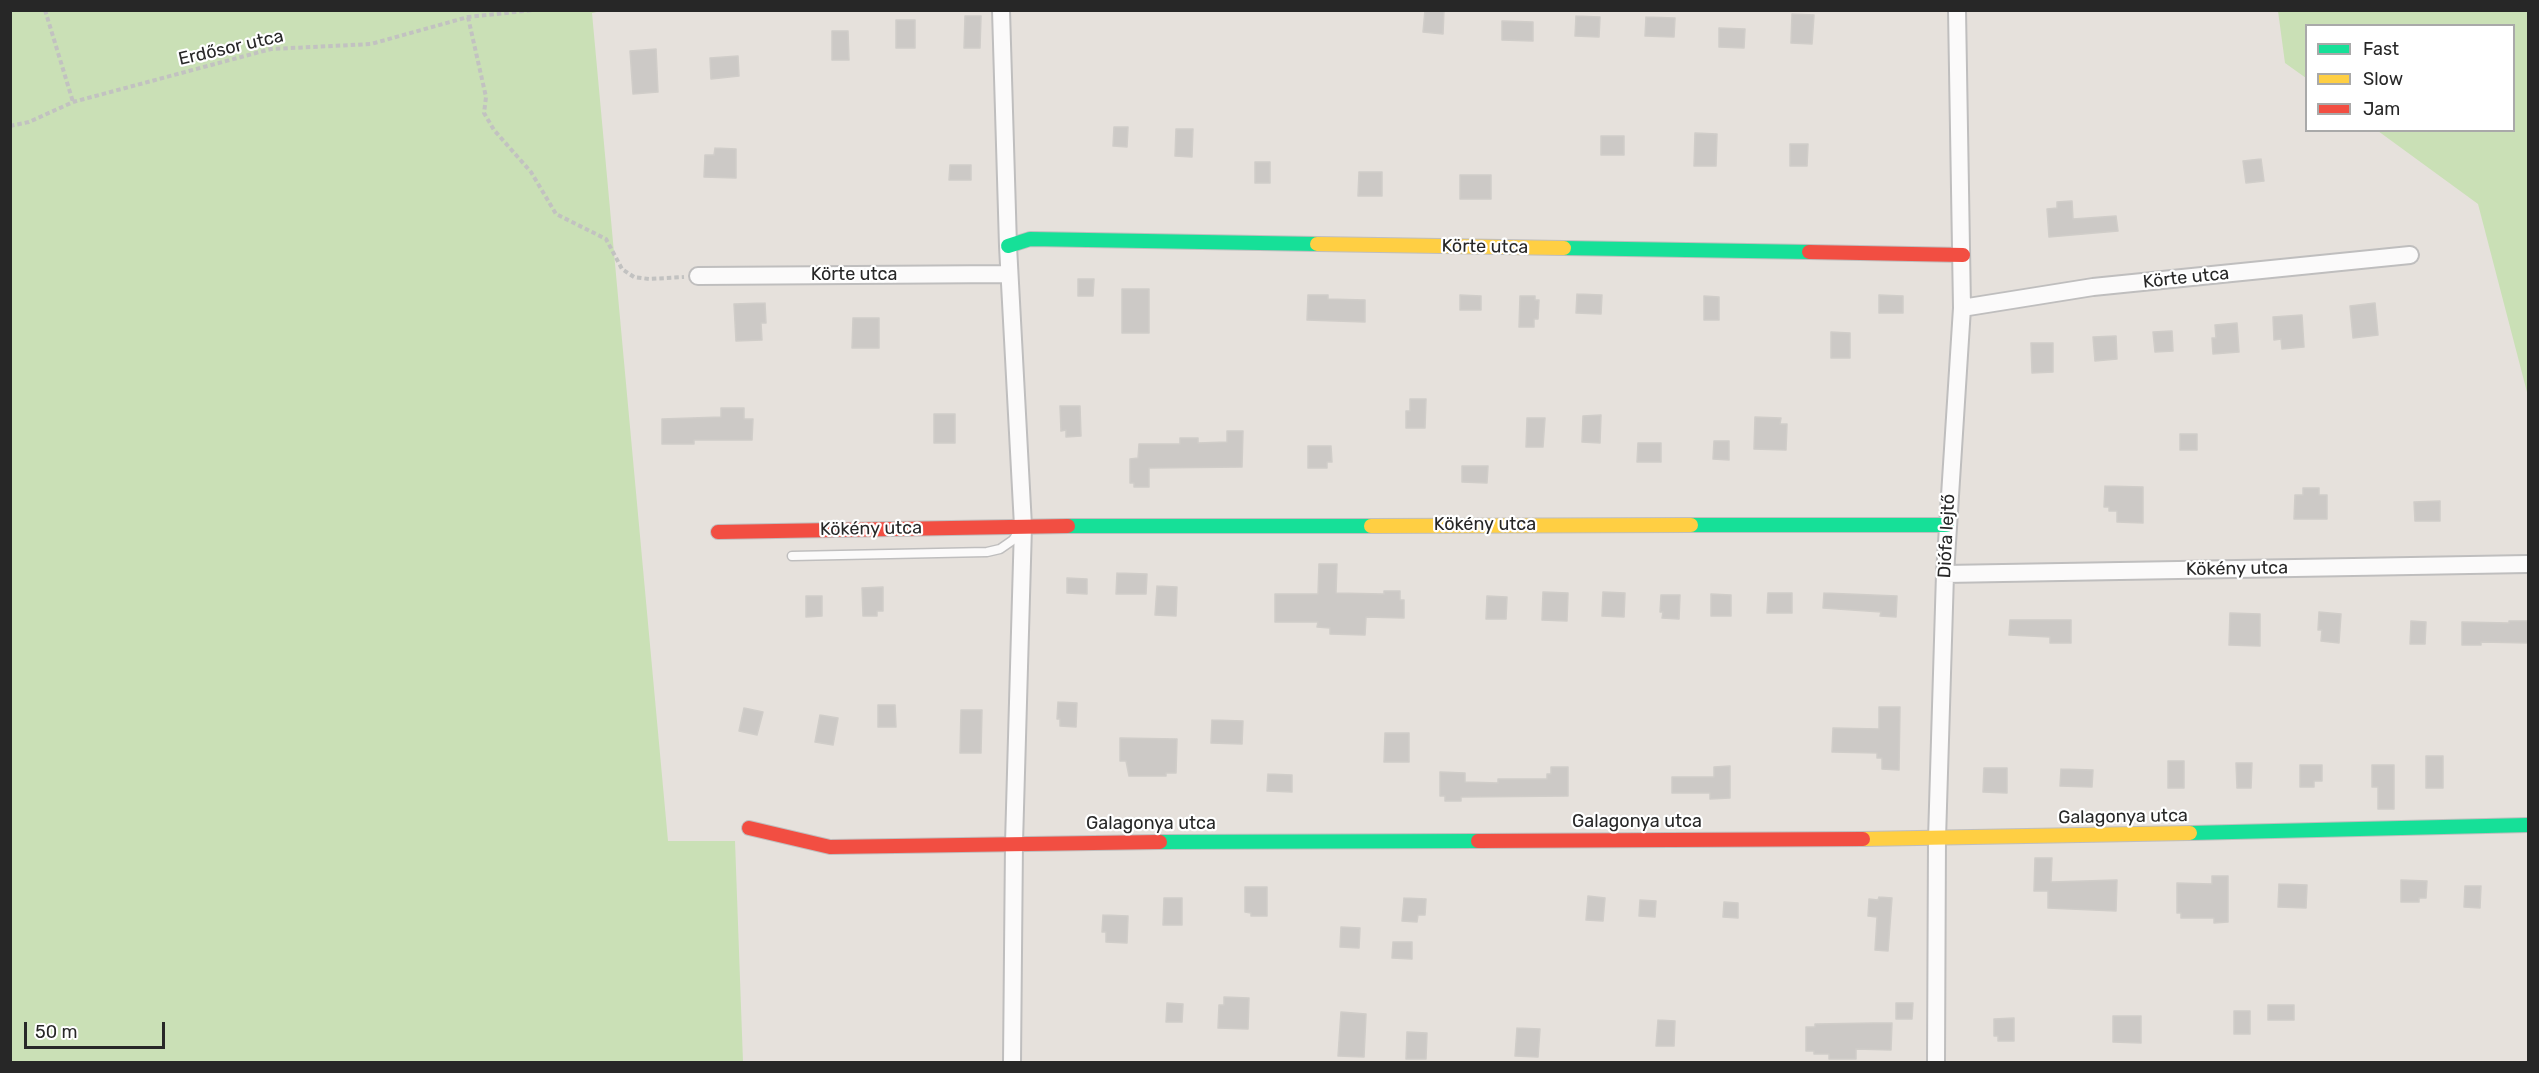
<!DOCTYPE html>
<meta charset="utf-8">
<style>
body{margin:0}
#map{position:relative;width:2539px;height:1073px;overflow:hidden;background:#e6e1dc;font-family:Rubik,sans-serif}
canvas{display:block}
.frame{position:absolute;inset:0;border:12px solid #272727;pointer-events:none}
.legend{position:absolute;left:2305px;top:24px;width:210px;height:108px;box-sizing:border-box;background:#fff;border:2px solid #a9a9a9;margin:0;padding:8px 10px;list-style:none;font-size:18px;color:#272727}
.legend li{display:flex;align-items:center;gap:12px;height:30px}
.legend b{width:30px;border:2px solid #a9a9a9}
.scale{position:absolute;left:24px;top:1022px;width:141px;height:27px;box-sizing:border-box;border:3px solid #272727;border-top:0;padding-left:8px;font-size:18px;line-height:21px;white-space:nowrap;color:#272727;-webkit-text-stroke:4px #fff;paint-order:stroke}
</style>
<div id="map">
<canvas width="2539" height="1073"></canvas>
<div class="frame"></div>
<ul class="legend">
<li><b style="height:8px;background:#16e098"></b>Fast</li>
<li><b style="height:8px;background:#ffcf43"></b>Slow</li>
<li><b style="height:8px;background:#f24e42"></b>Jam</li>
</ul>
<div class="scale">50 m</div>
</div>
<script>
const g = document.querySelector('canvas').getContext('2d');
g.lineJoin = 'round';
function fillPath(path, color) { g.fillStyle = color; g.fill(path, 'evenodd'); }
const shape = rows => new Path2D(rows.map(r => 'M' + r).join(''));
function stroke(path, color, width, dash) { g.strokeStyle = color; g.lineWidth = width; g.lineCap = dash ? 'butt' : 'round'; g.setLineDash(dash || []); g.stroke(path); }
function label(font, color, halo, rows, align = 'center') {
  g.font = font + ' Rubik,sans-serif'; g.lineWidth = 4.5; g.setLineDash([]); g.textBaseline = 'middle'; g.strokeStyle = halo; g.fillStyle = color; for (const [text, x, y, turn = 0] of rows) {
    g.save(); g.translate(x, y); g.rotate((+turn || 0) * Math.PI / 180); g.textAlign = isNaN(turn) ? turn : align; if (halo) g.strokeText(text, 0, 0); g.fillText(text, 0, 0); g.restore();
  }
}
fillPath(shape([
 [10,11,601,11,592,13,668,841,735,841,743,1062,11,1062],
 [2278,11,2528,11,2528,396,2478,204,2378,131,2514,130,2514,26,2306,26,2306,78,2285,63]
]), '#cae0b6');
const building = shape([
 [1425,10,1444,10,1443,34,1423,32,1425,10],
 [1792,14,1814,15,1812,44,1791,43,1792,14],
 [965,16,981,16,980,48,964,48,965,16],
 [1576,16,1600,17,1599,37,1575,36,1576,16],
 [1646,17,1675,18,1674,37,1645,36,1646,17],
 [896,20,915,20,915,48,896,48,896,20],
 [1502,21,1533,22,1533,41,1502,40,1502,21],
 [1719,28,1745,29,1744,48,1719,47,1719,28],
 [832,31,848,31,849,60,832,60,832,31],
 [656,49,658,92,633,94,630,51,656,49],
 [738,56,739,76,711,79,710,58,738,56],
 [1114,127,1128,127,1127,147,1113,146,1114,127],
 [1176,129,1193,129,1192,157,1175,156,1176,129],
 [1695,133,1717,134,1716,166,1694,166,1695,133],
 [1601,136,1624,136,1624,155,1601,155,1601,136],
 [1790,144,1808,144,1807,166,1790,166,1790,144],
 [715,148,736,149,736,178,704,177,705,155,714,155,715,148],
 [2261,159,2264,181,2246,183,2243,161,2261,159],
 [1255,162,1270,162,1270,183,1255,183,1255,162],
 [950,165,971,165,971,180,949,180,950,165],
 [1359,172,1382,172,1382,196,1358,196,1359,172],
 [1460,175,1491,175,1491,199,1460,199,1460,175],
 [2072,201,2073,219,2116,216,2118,231,2049,237,2047,209,2057,208,2057,202,2072,201],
 [1078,279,1094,279,1093,296,1078,296,1078,279],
 [1122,289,1149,289,1149,333,1122,333,1122,289],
 [1577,294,1602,295,1601,314,1576,313,1577,294],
 [1308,295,1328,295,1328,299,1365,300,1365,322,1307,320,1308,295],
 [1460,295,1481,296,1481,310,1460,310,1460,295],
 [1879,295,1903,296,1903,313,1879,313,1879,295],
 [1520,296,1535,296,1535,300,1539,300,1538,319,1534,319,1534,327,1519,327,1520,296],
 [1704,296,1719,297,1719,320,1704,320,1704,296],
 [765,303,766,323,761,323,762,340,736,341,734,304,765,303],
 [2375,303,2378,335,2353,338,2350,306,2375,303],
 [2302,315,2304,347,2282,349,2281,339,2274,340,2273,317,2302,315],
 [853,318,879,318,879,348,852,348,853,318],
 [2237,323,2239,352,2213,354,2212,338,2216,338,2215,325,2237,323],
 [2172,331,2173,351,2155,352,2153,332,2172,331],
 [1831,332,1850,333,1850,358,1831,358,1831,332],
 [2116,336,2117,359,2095,361,2093,337,2116,336],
 [2031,343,2053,343,2053,372,2032,373,2031,343],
 [1410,399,1426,399,1425,428,1406,428,1406,411,1410,411,1410,399],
 [1060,406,1080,406,1081,436,1066,437,1066,430,1061,431,1060,406],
 [721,408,744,408,744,419,753,419,752,440,694,440,694,444,662,444,662,419,721,417,721,408],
 [934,414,955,414,955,443,934,443,934,414],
 [1601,415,1600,443,1582,442,1583,416,1601,415],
 [1755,417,1781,418,1780,424,1787,424,1786,450,1754,449,1755,417],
 [1527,418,1545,418,1543,447,1526,447,1527,418],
 [1227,431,1243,431,1242,467,1149,468,1149,487,1134,487,1134,483,1130,483,1130,459,1138,458,1139,444,1180,444,1180,438,1198,438,1198,443,1227,442,1227,431],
 [2180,434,2197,434,2197,450,2180,450,2180,434],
 [1714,441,1729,441,1729,460,1713,459,1714,441],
 [1638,443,1661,443,1661,462,1637,462,1638,443],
 [1308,446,1331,446,1332,462,1327,462,1327,468,1308,468,1308,446],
 [1462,466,1488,466,1487,483,1462,482,1462,466],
 [2105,486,2143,487,2143,523,2117,522,2117,511,2109,511,2109,507,2104,507,2105,486],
 [2303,488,2319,488,2319,495,2327,495,2327,519,2294,519,2295,495,2303,495,2303,488],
 [2440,501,2440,521,2415,521,2414,502,2440,501],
 [1319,564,1337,564,1336,593,1384,594,1384,591,1400,591,1400,600,1404,600,1404,618,1366,617,1365,635,1330,634,1330,628,1317,627,1318,622,1275,622,1275,594,1318,594,1319,564],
 [1117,573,1147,574,1146,594,1116,594,1117,573],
 [1067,578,1087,579,1087,594,1067,593,1067,578],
 [1157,586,1177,587,1176,616,1155,615,1157,586],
 [883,587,883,611,877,611,877,616,863,616,862,588,883,587],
 [1543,592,1568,593,1567,621,1542,620,1543,592],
 [1603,592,1625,593,1624,617,1602,616,1603,592],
 [1768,593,1792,593,1792,613,1767,613,1768,593],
 [1824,593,1897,596,1896,617,1880,616,1881,612,1823,608,1824,593],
 [1711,594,1731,595,1731,616,1711,616,1711,594],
 [1661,595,1680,595,1679,619,1662,618,1663,612,1660,612,1661,595],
 [806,596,822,596,822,616,806,617,806,596],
 [1487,596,1507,597,1506,619,1486,619,1487,596],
 [2319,612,2341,614,2339,643,2321,641,2322,630,2318,630,2319,612],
 [2230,613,2260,614,2260,646,2229,645,2230,613],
 [2010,620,2071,620,2071,643,2050,643,2050,637,2009,635,2010,620],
 [2411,621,2426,622,2425,644,2410,644,2411,621],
 [2509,621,2529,621,2529,643,2481,642,2481,645,2462,645,2462,622,2509,623,2509,621],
 [1058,702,1077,703,1076,727,1060,726,1060,719,1057,719,1058,702],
 [878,705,895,705,896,727,878,727,878,705],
 [1879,707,1900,707,1899,770,1882,769,1882,758,1877,758,1877,753,1832,752,1833,728,1879,729,1879,707],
 [744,708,763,712,757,735,739,731,744,708],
 [961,710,982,710,981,753,960,753,961,710],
 [820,715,838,718,833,745,815,742,820,715],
 [1212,720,1243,721,1242,744,1211,743,1212,720],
 [1385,733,1409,733,1409,762,1384,762,1385,733],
 [1120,738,1177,739,1176,773,1166,773,1166,776,1129,776,1126,761,1120,761,1120,738],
 [2426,756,2443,756,2443,788,2426,788,2426,756],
 [2168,761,2184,761,2184,788,2168,788,2168,761],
 [2236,763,2252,763,2251,788,2237,788,2236,763],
 [2300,765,2322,765,2322,781,2314,781,2314,787,2300,787,2300,765],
 [2372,765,2394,765,2394,809,2378,809,2378,787,2372,787,2372,765],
 [1730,766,1730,798,1710,799,1710,793,1672,793,1672,777,1714,777,1714,767,1730,766],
 [1551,767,1568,767,1568,796,1461,797,1461,801,1445,801,1445,796,1440,796,1440,772,1465,773,1465,782,1498,783,1498,779,1547,779,1547,774,1551,774,1551,767],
 [1984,768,2007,768,2007,793,1983,792,1984,768],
 [2061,769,2093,770,2092,787,2060,786,2061,769],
 [1268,774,1292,775,1292,792,1267,791,1268,774],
 [2035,858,2052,858,2051,882,2117,880,2116,911,2048,908,2048,891,2034,891,2035,858],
 [2212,876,2228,876,2228,922,2214,923,2214,918,2181,918,2181,913,2177,913,2177,883,2212,884,2212,876],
 [2401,880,2427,881,2426,898,2419,898,2419,902,2401,902,2401,880],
 [2279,884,2307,885,2306,908,2278,907,2279,884],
 [2465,886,2481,886,2480,908,2464,907,2465,886],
 [1245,887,1267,887,1267,916,1251,916,1251,913,1245,912,1245,887],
 [1588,896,1605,898,1603,921,1586,920,1588,896],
 [1879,897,1892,898,1888,951,1875,950,1877,917,1868,916,1869,899,1878,900,1879,897],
 [1164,898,1182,898,1182,925,1163,925,1164,898],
 [1404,898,1426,899,1425,915,1418,915,1417,922,1402,921,1404,898],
 [1640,900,1656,901,1655,917,1639,916,1640,900],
 [1724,902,1738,903,1738,918,1723,917,1724,902],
 [1103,915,1128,916,1127,943,1106,942,1106,932,1102,932,1103,915],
 [1341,927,1360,928,1359,948,1340,947,1341,927],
 [1393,942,1412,942,1412,959,1392,958,1393,942],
 [1224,997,1249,998,1248,1029,1218,1028,1219,1005,1224,1005,1224,997],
 [1167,1003,1183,1004,1182,1022,1166,1022,1167,1003],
 [1896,1003,1913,1003,1912,1019,1896,1019,1896,1003],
 [2268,1005,2294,1005,2294,1020,2268,1020,2268,1005],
 [2234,1011,2250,1011,2250,1034,2234,1034,2234,1011],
 [1341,1012,1366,1014,1364,1057,1338,1056,1341,1012],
 [2113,1016,2141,1016,2141,1043,2113,1042,2113,1016],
 [2014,1018,2014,1041,1998,1041,1998,1036,1994,1036,1994,1019,2014,1018],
 [1658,1020,1675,1021,1674,1046,1656,1046,1658,1020],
 [1874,1023,1892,1023,1891,1050,1856,1049,1856,1059,1829,1059,1829,1054,1814,1054,1814,1051,1806,1051,1806,1027,1815,1027,1815,1024,1874,1023],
 [1517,1028,1540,1029,1538,1057,1515,1056,1517,1028],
 [1407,1032,1427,1033,1426,1059,1406,1059,1407,1032]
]);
fillPath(building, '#ccc9c6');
stroke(building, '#d0cdc9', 1.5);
const lane = shape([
 [792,556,987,552,1000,549,1013,540,1019,531]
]);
const street = shape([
 [1001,10,1008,246,1023,526,1014,843,1012,1062],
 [698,276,1009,274],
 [1962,308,2093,287,2410,255],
 [1945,574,2528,564],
 [1936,1062,1937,839,1945,574,1962,308,1957,10]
]);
const fast = shape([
 [1008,246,1030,239,1317,244],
 [1564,248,1809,252],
 [1691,525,1947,525],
 [1068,526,1371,526],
 [2190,833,2528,825],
 [1160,842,1478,841]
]);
const slow = shape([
 [1317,244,1564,248],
 [1371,526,1691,525],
 [1863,839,2190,833]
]);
const jam = shape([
 [1809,252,1963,255],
 [718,532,1068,526],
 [749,828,830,847,1160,842],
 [1478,841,1863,839]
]);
stroke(lane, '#bfbebe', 11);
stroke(street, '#bfbebe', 20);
stroke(fast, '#bfbebe', 16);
stroke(slow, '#bfbebe', 16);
stroke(jam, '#bfbebe', 16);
stroke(shape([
 [45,10,73,102],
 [468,17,486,97,484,113,494,130,531,172,556,214,606,239,622,269,634,277,649,279,684,277],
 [10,126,29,122,73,102,271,49,371,44,468,17,534,10]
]), '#c2c2c1', 4, [4.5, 3]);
stroke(lane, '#fbfafa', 8);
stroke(street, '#fbfafa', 16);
stroke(fast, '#16e098', 14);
stroke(slow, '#ffcf43', 14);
stroke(jam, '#f24e42', 14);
label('18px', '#272727', '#fff', [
 ["Erdősor utca",231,48,-13],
 ["Körte utca",1485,247,1],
 ["Körte utca",854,275],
 ["Körte utca",2186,278,-6],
 ["Kökény utca",1485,525],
 ["Kökény utca",871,529,-1],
 ["Diófa lejtő",1947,536,-87],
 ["Kökény utca",2237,569,-1],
 ["Galagonya utca",2123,817,-1],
 ["Galagonya utca",1637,822],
 ["Galagonya utca",1151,824]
]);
</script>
